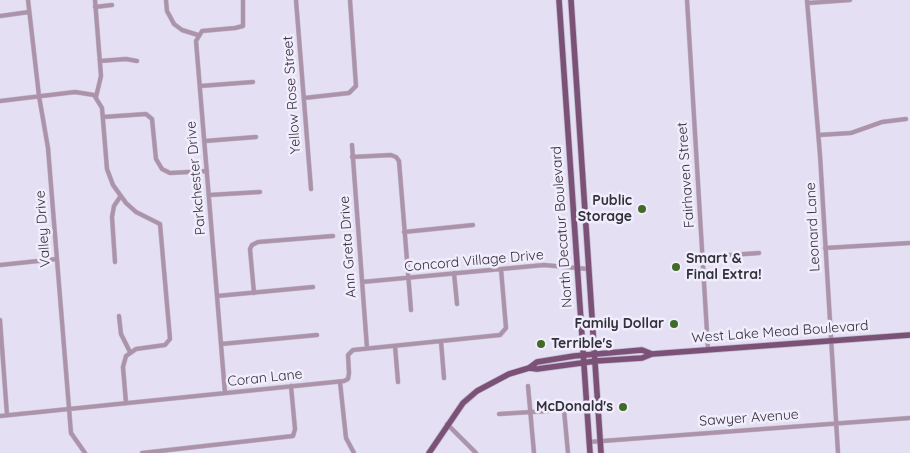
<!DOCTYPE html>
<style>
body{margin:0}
canvas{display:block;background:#e4dff3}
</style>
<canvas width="910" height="453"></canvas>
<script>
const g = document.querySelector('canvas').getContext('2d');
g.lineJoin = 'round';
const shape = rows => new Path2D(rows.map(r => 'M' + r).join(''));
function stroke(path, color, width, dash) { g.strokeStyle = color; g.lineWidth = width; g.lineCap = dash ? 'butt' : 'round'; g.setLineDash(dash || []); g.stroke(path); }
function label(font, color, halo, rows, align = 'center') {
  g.font = font + ' Quicksand,sans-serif'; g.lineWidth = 5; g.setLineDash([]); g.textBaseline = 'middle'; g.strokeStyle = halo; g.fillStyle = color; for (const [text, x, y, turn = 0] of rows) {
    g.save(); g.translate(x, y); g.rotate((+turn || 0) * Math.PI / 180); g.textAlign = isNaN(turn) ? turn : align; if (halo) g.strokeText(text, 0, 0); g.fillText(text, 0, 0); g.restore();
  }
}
const minor = shape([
 [28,0,39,96,48,148,71,433,85,453],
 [95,0,101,76,96,97],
 [166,0,167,11,174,24,182,30,198,35],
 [296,0,311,189],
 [687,0,708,349],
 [807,0,820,155,838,453],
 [808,3,850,0],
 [95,7,112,5],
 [0,16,29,12],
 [100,61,126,59,137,61],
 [200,86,253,82],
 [304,98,349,93,356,86,350,0],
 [0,101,75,92,94,95,102,108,107,169,113,185,126,203,136,212,160,224,170,339,165,345,136,349,126,356,123,367,126,403],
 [103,117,146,114,152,119,156,159,162,169,170,173,207,171],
 [819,135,851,133,882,122,906,119],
 [205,141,256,137],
 [352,145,367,348],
 [352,157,391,155,396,157,399,161,411,310],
 [209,195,260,192],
 [404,232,473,225],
 [825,248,910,243],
 [703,257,759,253],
 [115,262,112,217,114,206,120,197],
 [0,265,57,259],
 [454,273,457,304],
 [362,282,544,265,588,269],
 [254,293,250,249,252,245,258,242,333,236],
 [217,296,313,287],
 [119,316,121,334,130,352],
 [0,320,7,415],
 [441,341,444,378],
 [221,344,317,335],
 [395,346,398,382],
 [340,382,346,438,354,453],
 [528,386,534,453],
 [225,393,196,41,202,31,235,28,243,26,243,0],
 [499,414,564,410,568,453],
 [0,416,344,381,348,379,349,373,348,355,353,350,500,335,506,328,501,269],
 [447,424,476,453],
 [589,442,910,418],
 [142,453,293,436,295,429,291,386]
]);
const primary = shape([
 [559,0,590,453],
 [571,0,601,453],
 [529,368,537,369,596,361,642,358,652,354,910,335],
 [429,453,463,403,477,391,509,374,529,368,537,362,574,356,642,350,652,354]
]);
stroke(minor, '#c0bcce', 5);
stroke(primary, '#c0bcce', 7);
stroke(minor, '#ac93a9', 4);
stroke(primary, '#7c5177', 5.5);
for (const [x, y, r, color] of [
 [642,209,5,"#406b28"],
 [676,267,5,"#406b28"],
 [674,324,5,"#406b28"],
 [541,344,5,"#406b28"],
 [623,407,5,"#406b28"]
]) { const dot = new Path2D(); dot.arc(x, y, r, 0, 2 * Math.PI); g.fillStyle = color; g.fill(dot); stroke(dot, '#f1edfd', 2); }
label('14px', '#323038', '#f1edfd', [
 ["Yellow Rose Street",292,95,-94],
 ["Fairhaven Street",686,175,-94],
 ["Parkchester Drive",196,178,-95],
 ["North Decatur Boulevard",562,227,-94],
 ["Leonard Lane",813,227,-93],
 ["Valley Drive",43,229,-94],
 ["Ann Greta Drive",348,247,-94],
 ["Concord Village Drive",474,261,-5],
 ["West Lake Mead Boulevard",780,332,-4],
 ["Coran Lane",265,378,-6],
 ["Sawyer Avenue",749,418,-4]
]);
label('bold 14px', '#323038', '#f1edfd', [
 ["Public",632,201],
 ["Storage",632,217],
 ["Smart &",686,259,"left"],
 ["Final Extra!",686,275,"left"],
 ["Family Dollar",664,324],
 ["Terrible's",551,344,"left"],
 ["McDonald's",613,407]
], 'right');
</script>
